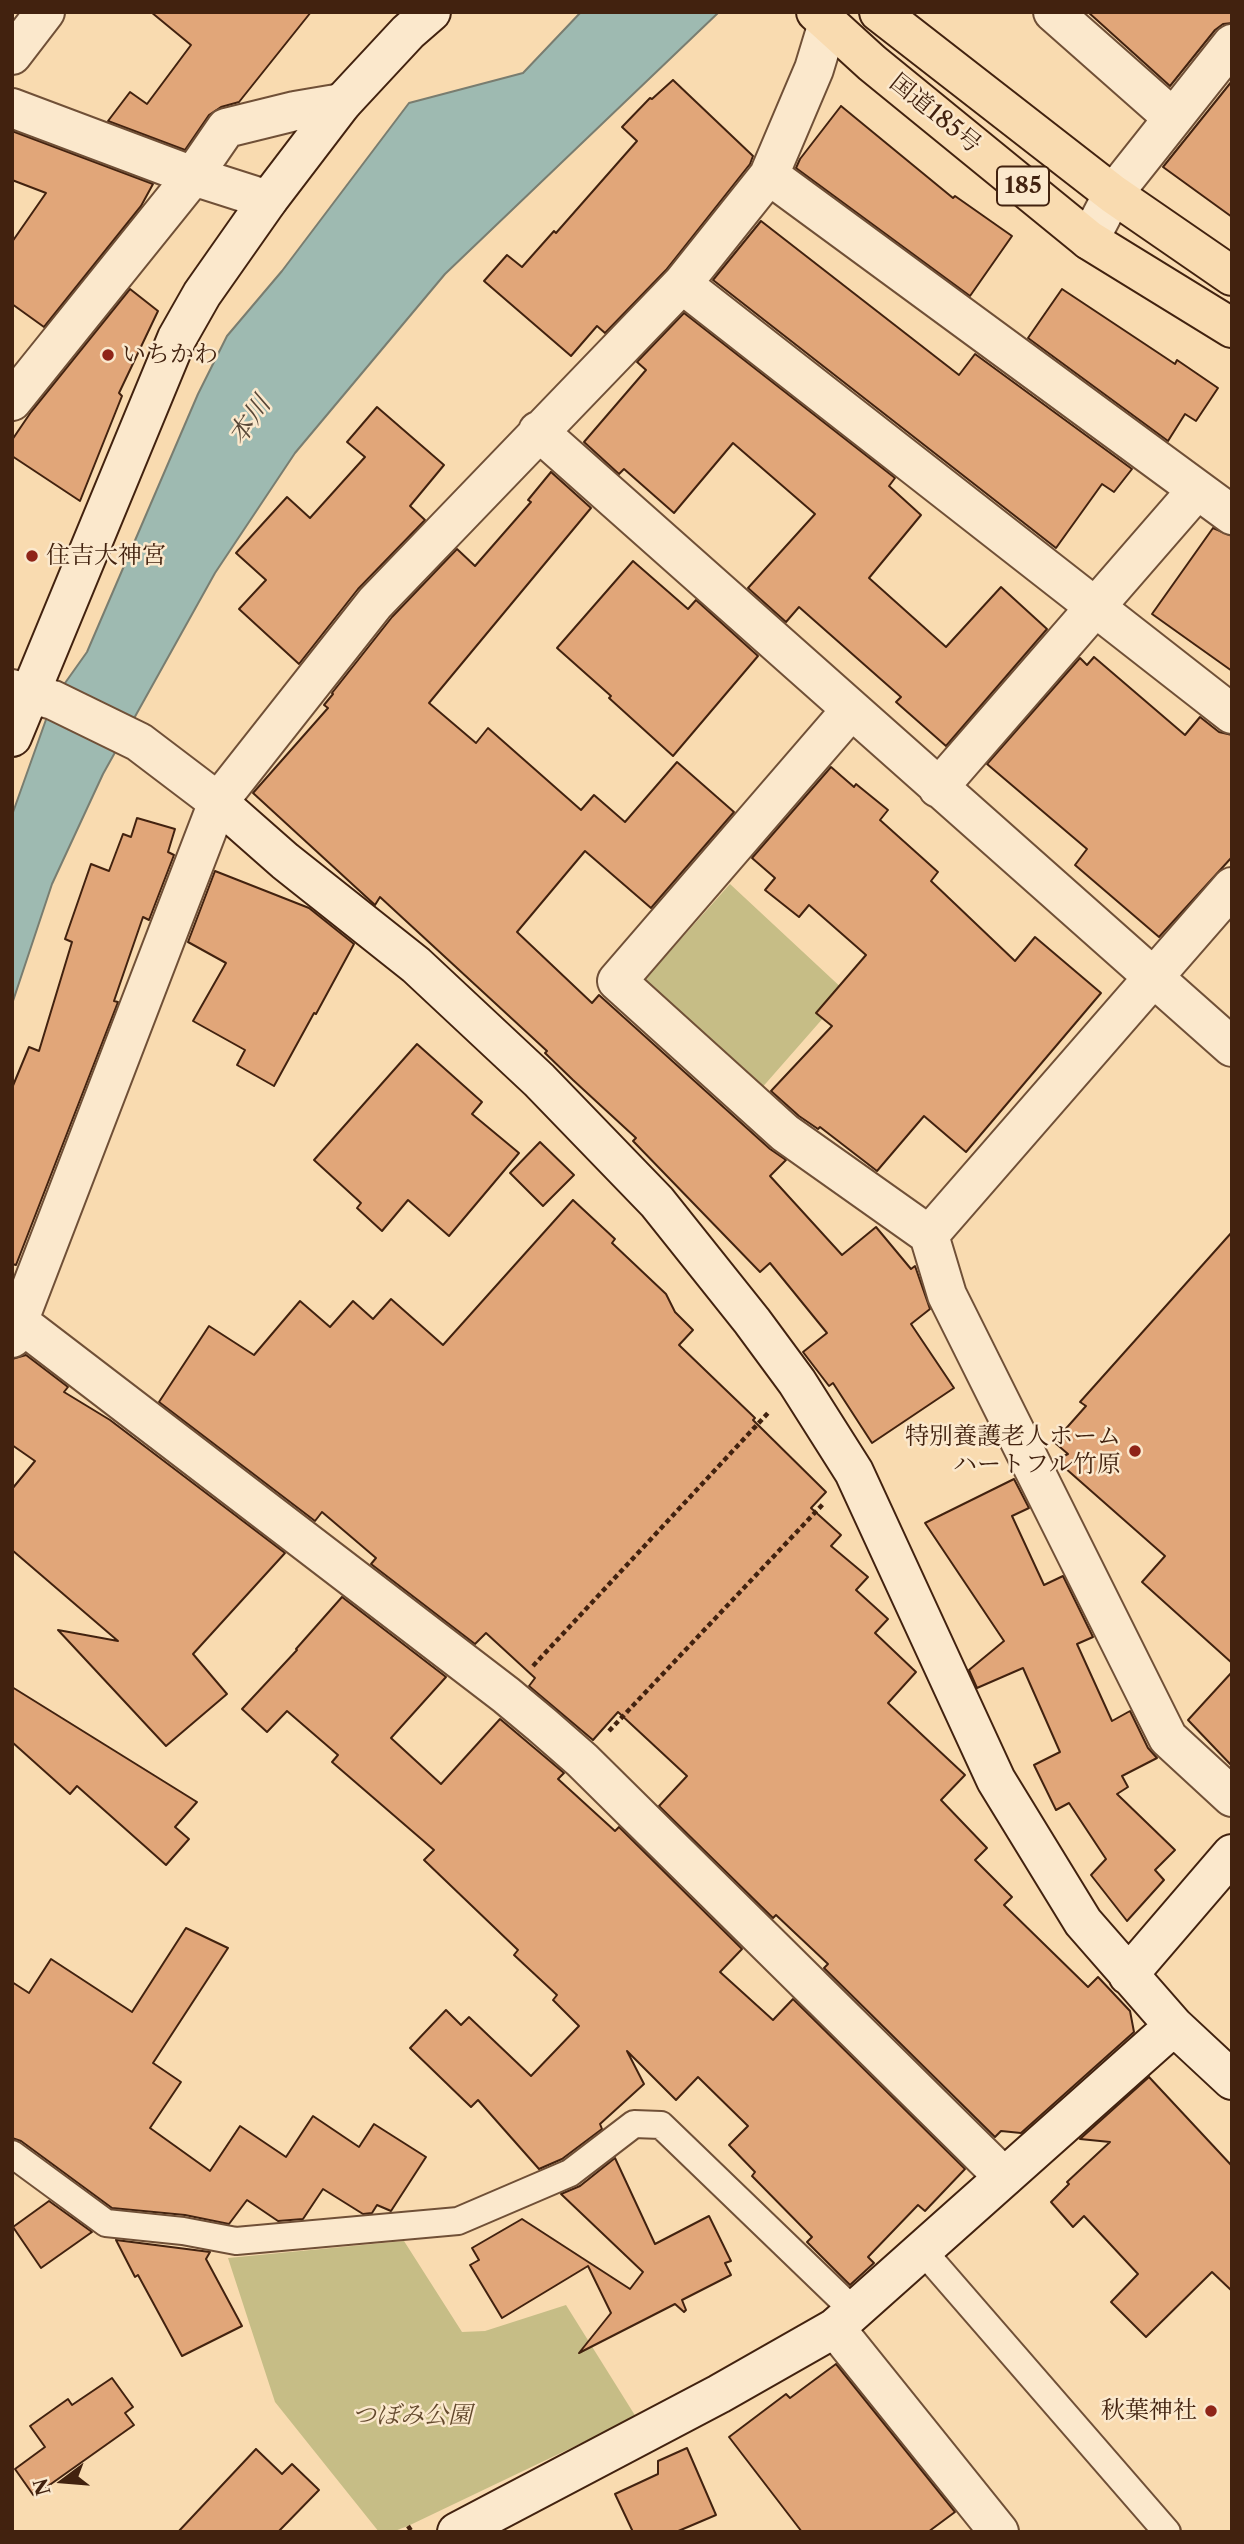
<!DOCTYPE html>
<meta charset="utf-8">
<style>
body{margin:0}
#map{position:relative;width:1244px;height:2544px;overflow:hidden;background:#f9dbb0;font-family:"Libre Caslon Text",serif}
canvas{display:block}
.frame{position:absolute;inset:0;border:14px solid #42220f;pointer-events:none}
.north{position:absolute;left:28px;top:2446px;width:70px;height:70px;-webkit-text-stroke:5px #fbe8cc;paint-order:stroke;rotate:254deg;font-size:19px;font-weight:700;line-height:28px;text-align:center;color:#42220f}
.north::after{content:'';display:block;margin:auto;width:24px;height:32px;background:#42220f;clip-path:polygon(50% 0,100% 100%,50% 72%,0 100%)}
</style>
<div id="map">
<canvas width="1244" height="2544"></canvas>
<div class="frame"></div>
<div class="north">N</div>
</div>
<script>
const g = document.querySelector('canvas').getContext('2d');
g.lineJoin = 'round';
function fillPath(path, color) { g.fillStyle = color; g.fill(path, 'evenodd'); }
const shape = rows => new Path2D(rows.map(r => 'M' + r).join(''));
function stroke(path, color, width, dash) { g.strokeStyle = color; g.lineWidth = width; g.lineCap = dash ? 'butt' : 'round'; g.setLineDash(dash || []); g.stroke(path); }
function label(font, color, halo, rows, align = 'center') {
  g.font = font + ' "Libre Caslon Text","Noto Serif JP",serif'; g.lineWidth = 5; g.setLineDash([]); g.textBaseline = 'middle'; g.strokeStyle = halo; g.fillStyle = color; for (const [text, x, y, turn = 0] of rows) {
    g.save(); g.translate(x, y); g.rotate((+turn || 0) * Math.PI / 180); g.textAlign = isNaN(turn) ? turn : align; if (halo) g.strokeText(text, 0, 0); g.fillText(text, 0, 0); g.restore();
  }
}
fillPath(shape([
 [730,884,846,992,760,1090,639,986],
 [404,2241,462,2332,485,2331,566,2305,636,2417,408,2526,392,2532,379,2532,275,2402,228,2258]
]), '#c6bd86');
const water = shape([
 [581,12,719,12,445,274,295,453,215,573,103,774,52,884,12,1004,12,815,53,700,87,652,198,394,227,336,282,271,409,103,523,73,581,12]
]);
fillPath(water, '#9ebab1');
stroke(water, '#797d70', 2);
const building = shape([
 [151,12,311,12,239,102,221,107,209,115,185,150,108,121,130,92,147,104,191,45,151,12],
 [1088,12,1232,12,1232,23,1223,24,1215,30,1170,86,1088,12],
 [673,80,753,156,750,164,666,270,605,333,597,326,571,356,484,281,507,255,522,267,554,231,556,233,637,141,622,127,650,98,652,99,673,80],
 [1232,81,1232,217,1163,167,1232,81],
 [841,106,953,198,955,196,1012,236,970,296,796,168,800,159,841,106],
 [12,131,153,184,141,206,44,327,12,304,12,242,46,193,12,180,12,131],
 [761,221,959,375,975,354,1132,469,1114,492,1102,484,1056,548,713,280,761,221],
 [130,289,158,311,119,393,122,396,80,501,12,456,12,440,31,412,130,289],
 [1062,289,1175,364,1177,360,1218,388,1196,421,1185,414,1168,441,1028,338,1062,289],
 [684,313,895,478,889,486,921,515,869,578,946,647,1001,587,1047,629,946,746,896,702,901,697,799,607,786,622,748,588,815,514,733,443,674,513,624,469,619,474,584,442,646,370,637,362,684,313],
 [377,407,444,465,410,506,425,520,358,589,299,664,239,609,266,580,236,553,287,497,310,518,365,457,347,442,377,407],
 [551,472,591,508,429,703,476,743,488,728,581,810,594,795,625,822,677,762,734,812,651,908,585,851,517,932,592,1003,599,995,770,1149,786,1160,770,1176,842,1255,876,1227,911,1269,915,1266,930,1309,911,1324,954,1388,872,1443,833,1383,829,1386,803,1352,827,1333,770,1263,760,1272,633,1141,636,1138,573,1080,545,1053,547,1051,380,897,375,905,253,793,328,708,324,705,333,694,332,693,392,617,457,549,475,566,531,502,528,500,551,472],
 [1213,528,1232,536,1232,671,1152,614,1213,528],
 [633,561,688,609,696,600,758,656,673,756,609,698,611,696,557,648,633,561],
 [1094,657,1185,735,1200,717,1219,732,1232,735,1232,857,1159,937,1075,865,1087,849,987,764,1080,658,1087,665,1094,657],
 [831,767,854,787,856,784,888,810,880,820,938,872,931,881,1015,961,1035,937,1101,993,966,1152,924,1116,877,1171,820,1127,818,1129,799,1116,771,1091,832,1026,816,1013,866,955,809,905,799,917,765,890,775,878,752,858,831,767],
 [137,818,175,829,168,852,174,855,149,920,143,917,114,1001,118,1002,16,1265,12,1264,12,1088,29,1047,39,1051,72,942,65,939,91,864,109,871,123,834,131,837,137,818],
 [215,871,309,908,354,944,316,1014,314,1013,274,1086,237,1065,245,1050,193,1021,226,963,188,942,215,871],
 [417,1044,482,1102,472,1114,519,1153,449,1236,408,1200,382,1231,357,1208,361,1203,314,1160,417,1044],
 [540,1142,574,1175,543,1206,510,1173,540,1142],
 [573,1200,615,1239,612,1243,666,1294,675,1312,693,1330,679,1345,755,1418,753,1420,826,1492,811,1508,841,1535,831,1546,868,1577,856,1590,888,1619,875,1633,916,1672,888,1703,965,1775,941,1800,987,1848,975,1860,1012,1897,1004,1905,1088,1987,1098,1977,1130,2011,1134,2032,1021,2133,1001,2131,995,2137,824,1968,828,1964,776,1915,773,1918,659,1806,687,1776,618,1712,593,1740,529,1686,535,1678,486,1633,475,1644,371,1564,376,1558,322,1512,315,1521,159,1402,209,1326,254,1355,300,1301,330,1327,353,1301,373,1319,391,1299,443,1345,573,1200],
 [1232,1232,1232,1663,1142,1582,1165,1556,1056,1460,1068,1454,1054,1442,1086,1406,1080,1402,1232,1232],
 [26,1355,68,1387,64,1392,110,1420,285,1553,193,1654,227,1694,166,1746,58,1630,118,1641,12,1550,12,1489,35,1461,12,1445,12,1359,26,1355],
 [1014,1479,1029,1508,1012,1516,1044,1585,1063,1576,1093,1637,1077,1644,1112,1721,1130,1711,1148,1748,1157,1758,1122,1776,1128,1787,1117,1794,1175,1850,1155,1870,1164,1880,1127,1921,1091,1875,1106,1859,1069,1803,1056,1810,1034,1765,1060,1752,1023,1668,977,1688,969,1670,1004,1641,925,1523,1014,1479],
 [342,1597,446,1677,391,1738,441,1784,500,1719,564,1773,558,1779,615,1831,619,1827,742,1949,720,1972,773,2020,793,1999,965,2169,925,2211,918,2205,868,2257,874,2263,850,2285,807,2242,812,2237,752,2176,755,2172,729,2145,748,2126,698,2077,676,2100,627,2051,644,2084,600,2124,602,2129,562,2159,539,2169,478,2100,471,2107,410,2048,446,2010,461,2025,469,2017,531,2076,579,2026,553,2000,557,1995,514,1955,518,1950,424,1860,434,1850,332,1762,338,1755,287,1711,267,1732,242,1709,297,1650,296,1649,342,1597],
 [1232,1672,1232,1766,1188,1720,1232,1672],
 [12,1687,197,1802,175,1827,189,1839,166,1865,77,1786,70,1794,12,1742,12,1687],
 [186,1928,228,1948,153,2063,181,2082,150,2128,210,2171,240,2126,286,2157,313,2116,359,2147,374,2124,426,2157,391,2211,377,2205,372,2213,363,2214,323,2189,303,2219,278,2221,247,2200,229,2224,185,2215,112,2208,21,2141,12,2138,12,1982,29,1993,51,1959,132,2012,186,1928],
 [1149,2077,1232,2166,1232,2291,1212,2272,1146,2337,1111,2302,1138,2274,1084,2216,1073,2227,1051,2202,1069,2184,1067,2182,1110,2142,1080,2139,1149,2077],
 [615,2158,655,2244,709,2216,731,2261,725,2263,731,2275,682,2300,686,2310,684,2312,675,2304,579,2353,611,2313,588,2266,502,2318,470,2265,479,2260,472,2248,522,2219,630,2289,643,2272,561,2194,580,2186,615,2158],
 [49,2201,92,2232,41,2268,13,2227,49,2201],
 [116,2240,210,2252,206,2259,242,2326,182,2356,138,2275,135,2277,116,2240],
 [836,2364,955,2512,928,2532,802,2532,729,2437,786,2394,790,2398,836,2364],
 [112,2378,133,2407,125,2413,134,2425,34,2496,15,2469,45,2447,30,2426,68,2399,72,2405,112,2378],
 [687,2448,716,2515,676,2532,633,2532,615,2494,658,2474,658,2461,687,2448],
 [256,2449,282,2474,292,2464,319,2490,278,2532,178,2532,256,2449]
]);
fillPath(building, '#e1a679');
stroke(building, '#42220f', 2);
const lane = shape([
 [12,2154,106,2223,183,2231,236,2241,458,2221,570,2173,634,2124,661,2125,854,2311],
 [923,2251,1167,2532]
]);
const street = shape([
 [1053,12,1173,118],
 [12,55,45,12],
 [12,108,193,176,268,200],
 [769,175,1232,515],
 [1089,240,1113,194,1232,44],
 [682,284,1232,714],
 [12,401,193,176,226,128,295,111,342,103],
 [538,431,1232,1047],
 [12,689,53,700,139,742,218,802],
 [851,710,617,981,785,1133,929,1235,947,1295,1168,1738,1232,1797],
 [938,788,1197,490],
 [929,1235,1232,887],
 [12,1320,19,1322,506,1695,542,1725,582,1760,1004,2177],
 [12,1338,218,802,375,603,682,284,769,175,814,69,828,23],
 [835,2328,999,2532]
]);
const secondary = shape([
 [12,737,177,338,202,294,268,200,342,103,408,32,431,12],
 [218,802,285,861,416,965,539,1080,657,1202,752,1321,797,1382,854,1472,996,1780,1083,1922,1174,2026,1232,2080],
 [1128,1975,1232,1854],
 [457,2532,719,2394,835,2328,1174,2026]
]);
const highway = shape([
 [816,12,872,63,1089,240,1232,328],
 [879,12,1113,194,1232,276]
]);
stroke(lane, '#705037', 30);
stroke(street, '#705037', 42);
stroke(secondary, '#42220f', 42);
stroke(highway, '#42220f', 42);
stroke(shape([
 [533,1666,768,1413],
 [609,1731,824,1503],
 [408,2526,412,2532]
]), '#42220f', 4.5, [5, 3.5]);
stroke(lane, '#fbe8cc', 26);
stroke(street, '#fbe8cc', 38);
stroke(secondary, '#fbe8cc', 38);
stroke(highway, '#f9dbb0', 38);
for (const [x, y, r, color] of [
 [108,355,7,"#8f2418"],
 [32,556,7,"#8f2418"],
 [1135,1451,7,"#8f2418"],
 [1211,2411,7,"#8f2418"]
]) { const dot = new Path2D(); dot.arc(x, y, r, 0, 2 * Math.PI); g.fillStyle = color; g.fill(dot); stroke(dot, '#fbe8cc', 2.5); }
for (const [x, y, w] of [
 [1023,186,52]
]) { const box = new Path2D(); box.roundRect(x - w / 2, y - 19.5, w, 39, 5); g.fillStyle = '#fbe8cc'; g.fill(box); stroke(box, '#42220f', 2); }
label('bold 23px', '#42220f', null, [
 ["185",1023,186]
]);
label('24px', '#42220f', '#fbe8cc', [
 ["国道185号",935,114,39]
]);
label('24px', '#42220f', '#fbe8cc', [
 ["いちかわ",122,355],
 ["住吉大神宮",46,556],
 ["特別養護老人ホーム",1121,1437,"right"],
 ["ハートフル竹原",1121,1465,"right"],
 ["秋葉神社",1197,2411,"right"]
], 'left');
label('italic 24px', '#63492d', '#fbe8cc', [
 ["つぼみ公園",412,2416]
]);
label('italic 26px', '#594838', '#fbe8cc', [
 ["本川",250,421,-55]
]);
</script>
